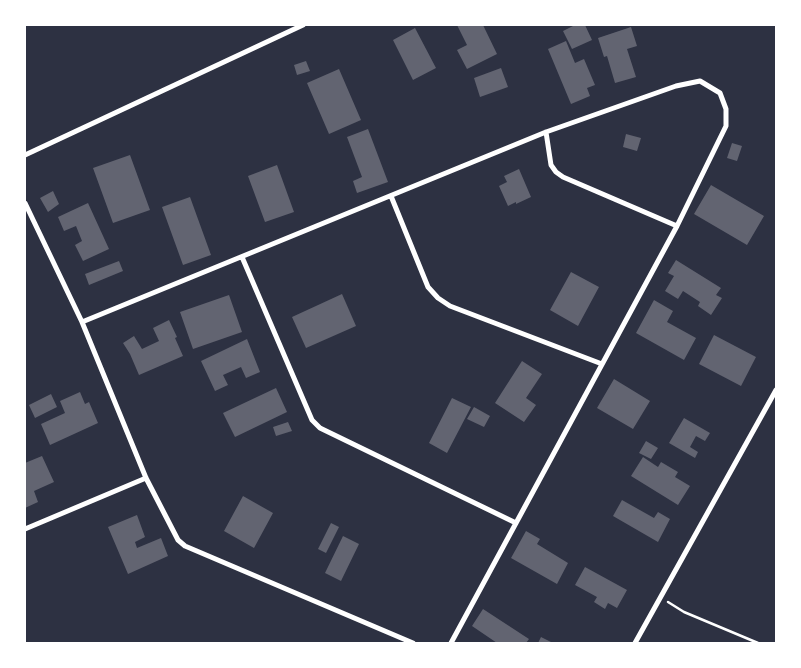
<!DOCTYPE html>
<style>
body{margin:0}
#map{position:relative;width:801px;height:668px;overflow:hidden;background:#2d3142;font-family:Rubik,sans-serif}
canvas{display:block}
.frame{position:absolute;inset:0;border:26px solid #fff;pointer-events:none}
</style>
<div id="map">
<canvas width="801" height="668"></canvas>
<div class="frame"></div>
</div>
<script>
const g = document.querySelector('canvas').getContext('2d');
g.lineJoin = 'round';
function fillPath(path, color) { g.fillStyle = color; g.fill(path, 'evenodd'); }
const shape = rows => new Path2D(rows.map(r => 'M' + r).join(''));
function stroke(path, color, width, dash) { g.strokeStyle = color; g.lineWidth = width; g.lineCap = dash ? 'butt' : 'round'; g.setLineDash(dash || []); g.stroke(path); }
fillPath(shape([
 [457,25,483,25,497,54,467,69,457,50,467,45],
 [575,25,585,25,592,40,572,49,563,31],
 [631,27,637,46,627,49,636,77,615,83,607,56,604,57,598,38],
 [415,28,436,68,413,80,393,40],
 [566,41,575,63,584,59,595,85,587,88,590,96,571,104,548,49],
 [306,61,310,71,297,75,294,65],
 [501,68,508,87,480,97,474,78],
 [339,69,361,120,329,134,307,83],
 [368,129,388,182,357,193,353,181,362,177,347,137],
 [626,134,641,138,637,151,623,147],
 [732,143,742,146,737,161,727,158],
 [130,155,150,210,113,223,93,168],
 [277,165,294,212,265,222,248,176],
 [519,169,531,197,516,204,516,202,508,206,499,186,507,182,504,176],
 [711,185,764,216,747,245,694,214],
 [53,191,59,204,48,212,40,198],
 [190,197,211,255,183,265,162,207],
 [88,203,109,249,83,261,75,245,82,241,76,226,64,231,58,217],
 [676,260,721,288,716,295,722,298,711,315,698,306,700,302,683,291,678,299,665,291,674,276,668,273],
 [119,261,123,271,89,285,85,274],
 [571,272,599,287,578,326,550,310],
 [342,294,356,326,306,348,292,317],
 [229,295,242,332,193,349,180,312],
 [654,300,673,311,667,322,696,338,684,360,636,333],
 [169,320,177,337,175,338,183,356,139,375,130,354,123,343,134,336,142,349,159,341,153,328],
 [714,335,756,357,741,386,699,364],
 [247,339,260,372,246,378,241,367,223,375,228,385,215,391,201,361],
 [522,361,542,374,526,398,536,405,524,422,495,403],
 [614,379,650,401,633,429,597,408],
 [276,388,287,412,235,437,223,413],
 [80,392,85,404,89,402,98,423,50,445,41,424,65,413,60,401],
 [51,394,57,407,35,418,29,405],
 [452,398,471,407,447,453,429,443],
 [474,407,490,416,484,427,467,419],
 [684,418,710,433,705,441,696,436,690,447,698,452,695,458,669,443],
 [288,422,292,431,276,436,273,427],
 [646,441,658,448,651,459,639,453],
 [42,456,54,482,34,491,38,502,25,508,25,463],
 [643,457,658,467,661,462,678,472,675,477,690,486,678,505,631,476],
 [243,496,273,513,254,548,224,531],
 [622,500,654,518,658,512,670,519,658,542,613,516],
 [137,515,145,537,135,542,137,548,161,538,168,556,128,574,108,527],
 [331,523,339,527,326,553,318,549],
 [526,531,540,539,537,544,568,563,557,584,511,558],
 [343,536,359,544,341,581,325,573],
 [585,567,627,590,617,608,608,603,605,609,594,602,597,597,575,585],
 [483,609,529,639,526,643,497,643,472,626],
 [541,637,553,643,538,643]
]), '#626471');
stroke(shape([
 [668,602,684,612,758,643]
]), '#fff', 2.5);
stroke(shape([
 [546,132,551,165,556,172,563,177,677,226],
 [25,155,303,25],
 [391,196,428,287,438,298,450,306,602,364],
 [25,203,82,322,146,478,178,540,185,546,413,643],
 [242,257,312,420,320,428,516,523],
 [82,322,546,132,676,86,700,81,720,93,726,109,726,126,677,226,451,643],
 [25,529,146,478],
 [635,643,776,390]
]), '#fff', 5);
</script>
